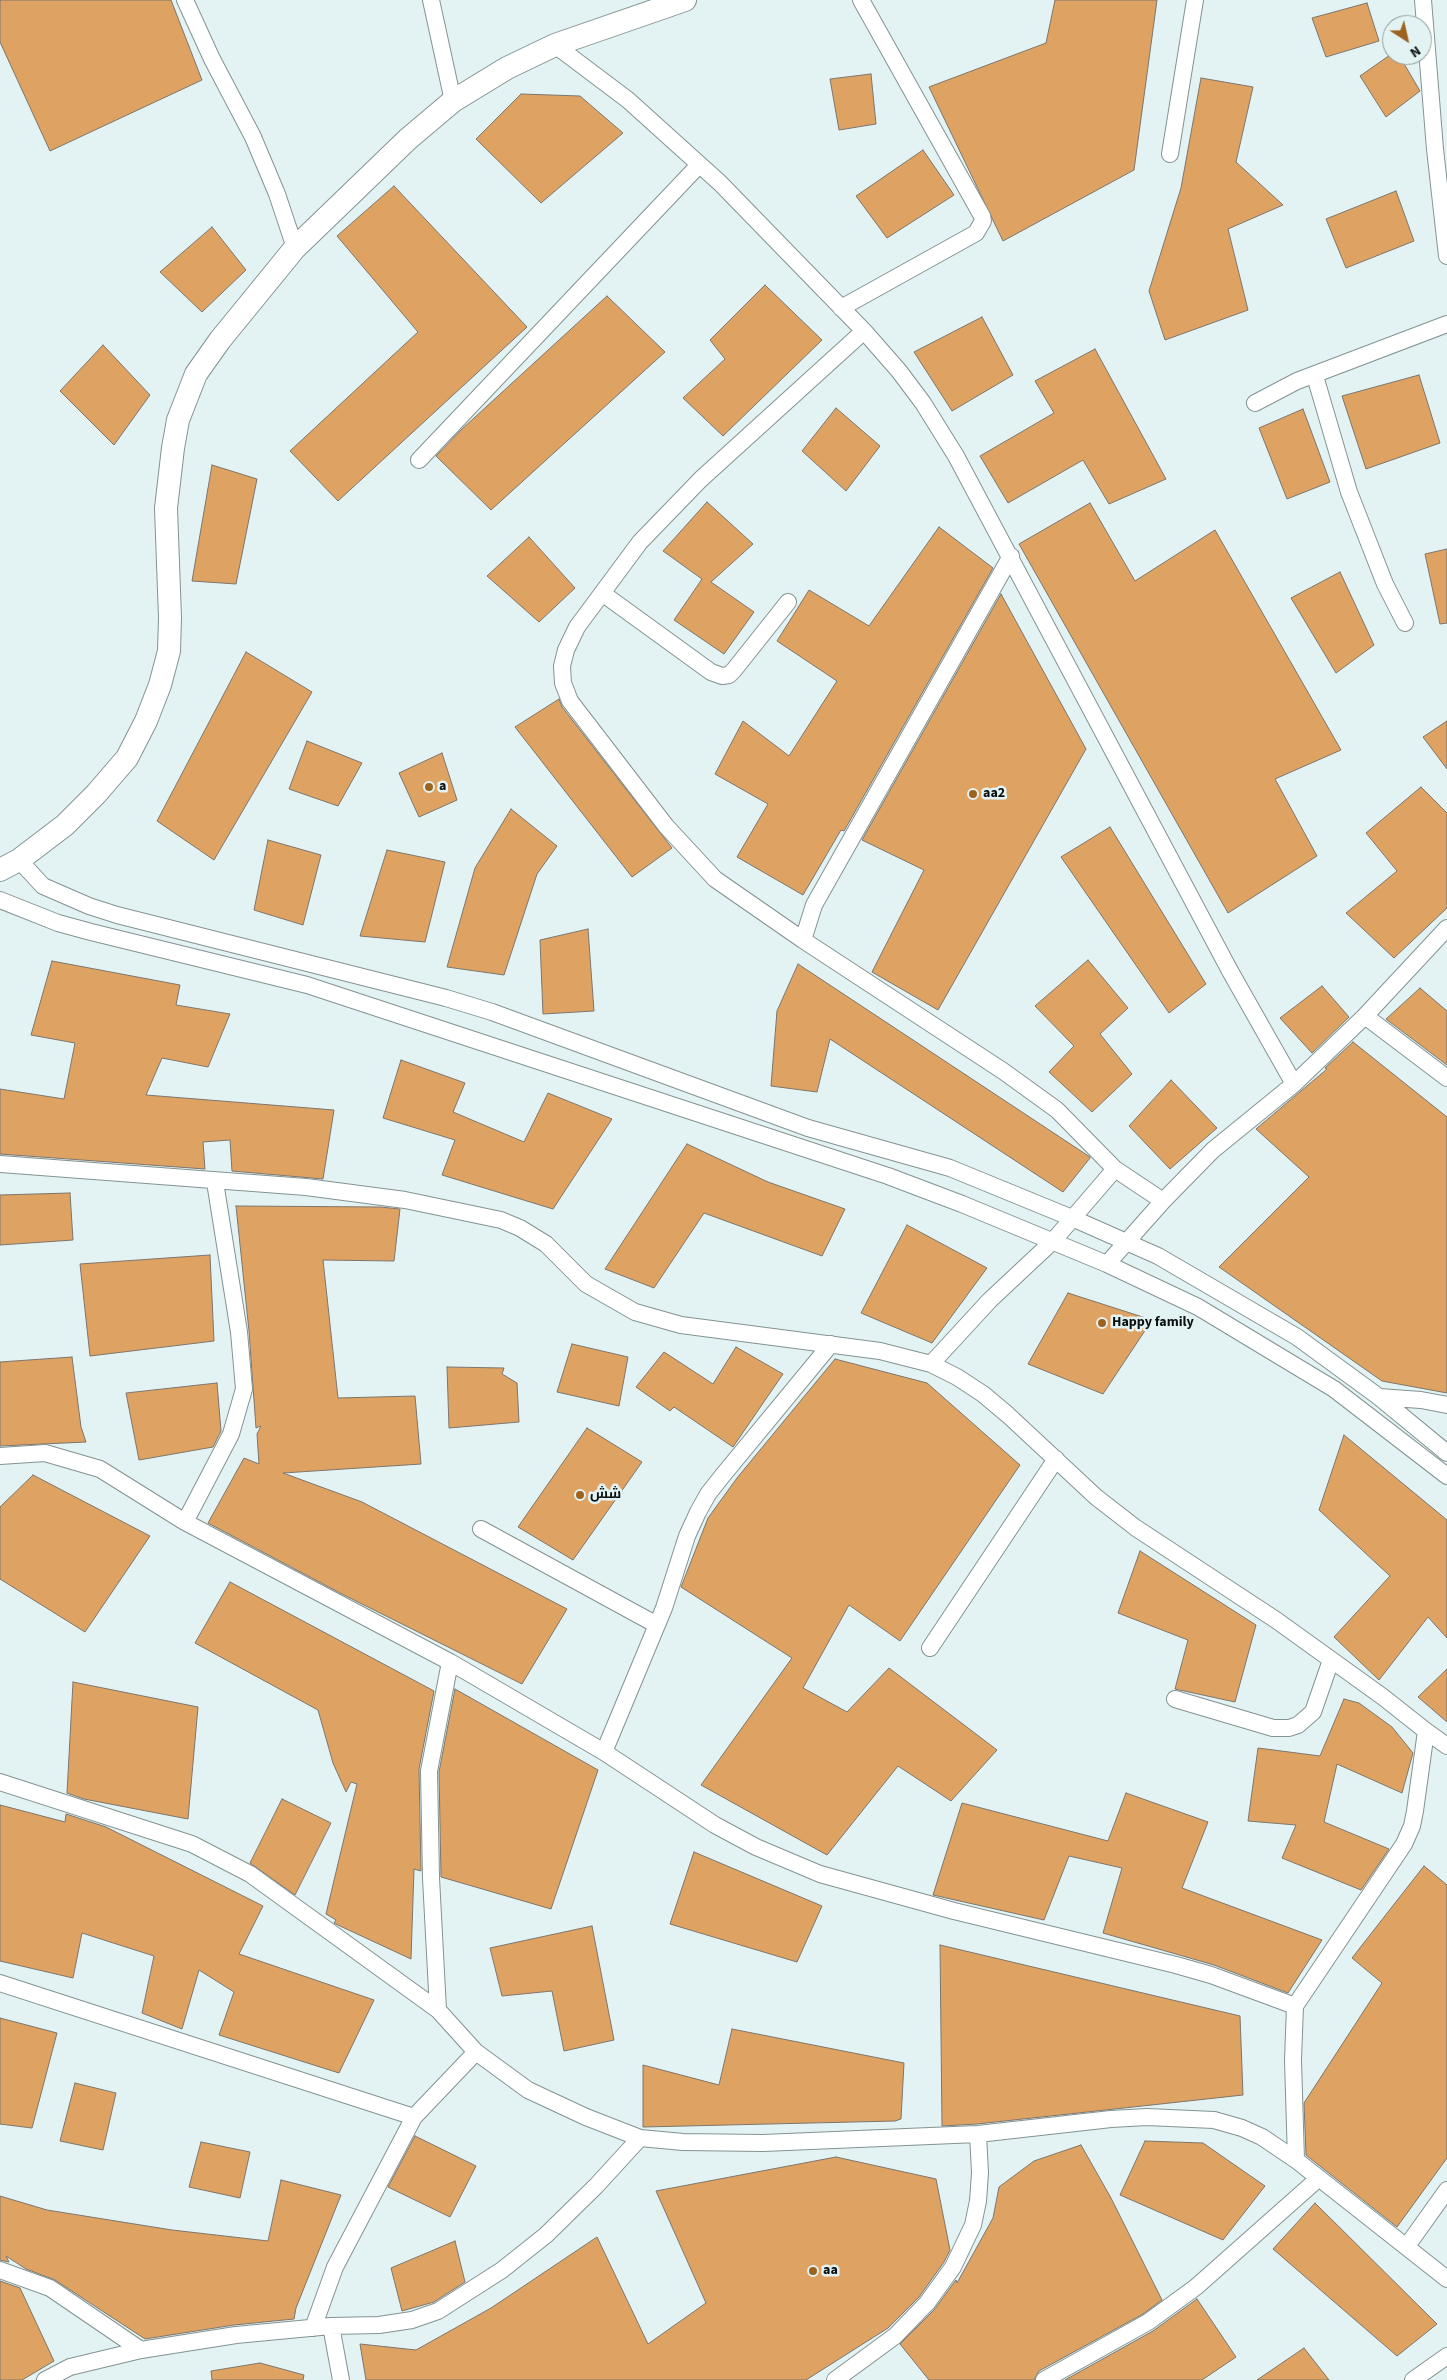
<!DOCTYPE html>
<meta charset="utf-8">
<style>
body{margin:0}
#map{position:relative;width:1447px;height:2380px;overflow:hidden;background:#e3f3f3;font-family:"Source Sans 3",sans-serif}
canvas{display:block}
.north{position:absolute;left:1382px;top:15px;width:50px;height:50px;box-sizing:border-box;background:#e3f3f3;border:1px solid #8d9998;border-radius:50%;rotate:145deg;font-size:14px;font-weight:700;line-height:20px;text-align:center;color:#0b1110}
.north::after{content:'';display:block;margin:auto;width:18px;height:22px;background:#9b631e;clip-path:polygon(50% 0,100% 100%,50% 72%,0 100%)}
</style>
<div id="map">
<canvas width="1447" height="2380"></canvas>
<div class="north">N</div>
</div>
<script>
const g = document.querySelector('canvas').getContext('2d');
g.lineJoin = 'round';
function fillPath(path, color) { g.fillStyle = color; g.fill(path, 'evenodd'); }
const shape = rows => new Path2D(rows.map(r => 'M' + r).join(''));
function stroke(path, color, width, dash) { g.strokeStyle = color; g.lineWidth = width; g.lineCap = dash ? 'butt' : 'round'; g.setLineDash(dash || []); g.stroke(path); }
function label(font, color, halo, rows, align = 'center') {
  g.font = font + ' "Source Sans 3",Cairo,sans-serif'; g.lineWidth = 5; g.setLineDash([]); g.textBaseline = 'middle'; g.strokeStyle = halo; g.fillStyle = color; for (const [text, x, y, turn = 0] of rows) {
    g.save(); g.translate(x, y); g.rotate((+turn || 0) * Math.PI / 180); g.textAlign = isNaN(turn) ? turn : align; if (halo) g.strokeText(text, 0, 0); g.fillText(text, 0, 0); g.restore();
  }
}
const building = shape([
 [0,0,171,0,202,80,50,151,0,42,0,0],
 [1055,0,1157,0,1134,170,1003,241,929,87,1046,43,1055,0],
 [1367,3,1379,41,1326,57,1312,18,1367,3],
 [1390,55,1399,55,1420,91,1386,117,1360,76,1390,55],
 [871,74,876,124,839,130,830,79,871,74],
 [1201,78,1253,87,1236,162,1283,205,1228,229,1248,310,1165,340,1149,291,1181,188,1201,78],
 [521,94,580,96,623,133,541,203,476,139,521,94],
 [923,150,954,195,887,238,856,196,923,150],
 [394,186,527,327,338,501,290,451,418,332,337,236,394,186],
 [1396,191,1414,241,1346,268,1326,219,1396,191],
 [212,227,246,270,202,312,160,272,212,227],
 [765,285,822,340,723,436,683,398,725,359,710,340,765,285],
 [607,296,665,352,491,510,436,456,462,429,607,296],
 [982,317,1013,375,952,411,914,352,982,317],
 [103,345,150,395,114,445,60,391,103,345],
 [1095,349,1166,479,1109,504,1083,460,1008,503,980,456,1054,413,1035,381,1095,349],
 [1419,375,1440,443,1366,469,1342,396,1419,375],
 [836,408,880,446,846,491,802,451,836,408],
 [1303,409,1330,482,1287,499,1259,428,1303,409],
 [212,465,257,479,236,584,192,581,212,465],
 [707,502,753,544,711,582,754,612,724,654,674,620,702,579,663,551,707,502],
 [1090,503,1135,581,1215,530,1341,750,1275,779,1317,856,1228,913,1019,544,1090,503],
 [939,527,993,568,844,831,841,830,803,895,737,857,768,804,715,774,743,721,789,756,837,681,777,641,809,590,869,626,939,527],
 [529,537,575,588,539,622,487,576,529,537],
 [1447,549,1447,623,1440,624,1425,554,1447,549],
 [1340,572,1374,645,1336,673,1291,598,1340,572],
 [1001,594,1086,749,938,1010,872,972,924,870,862,840,1001,594],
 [246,652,312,692,214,860,157,821,246,652],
 [559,699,562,707,672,848,632,877,515,727,559,699],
 [1447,721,1447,769,1423,737,1447,721],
 [307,741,362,763,338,806,289,789,307,741],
 [442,753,457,800,419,817,399,773,442,753],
 [1421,787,1447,813,1447,908,1394,958,1346,913,1397,871,1366,833,1421,787],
 [511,809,557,846,537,874,504,975,447,967,475,868,511,809],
 [1110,827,1206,984,1169,1013,1061,857,1110,827],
 [268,840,321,855,303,925,254,910,268,840],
 [387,850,445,862,425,942,360,936,387,850],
 [588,929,594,1011,543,1014,540,940,588,929],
 [1088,960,1128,1008,1100,1034,1132,1074,1092,1112,1049,1072,1074,1046,1035,1006,1088,960],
 [52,961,180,985,176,1005,230,1014,208,1067,162,1058,146,1095,334,1110,323,1179,232,1171,230,1140,203,1142,205,1169,0,1154,0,1089,64,1099,75,1043,31,1035,52,961],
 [798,964,1090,1157,1090,1158,1063,1192,830,1039,817,1092,771,1086,777,1011,798,964],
 [1322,986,1349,1017,1312,1053,1280,1018,1322,986],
 [1420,988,1447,1011,1447,1065,1386,1019,1420,988],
 [1353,1042,1447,1117,1447,1393,1382,1381,1219,1267,1309,1177,1256,1129,1327,1069,1325,1068,1353,1042],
 [401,1060,465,1083,453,1112,524,1142,548,1093,612,1119,553,1209,442,1175,455,1140,383,1118,401,1060],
 [1171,1080,1217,1128,1170,1169,1129,1126,1171,1080],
 [687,1144,768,1182,845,1209,822,1256,704,1213,654,1288,605,1269,687,1144],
 [70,1193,73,1240,0,1245,0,1195,70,1193],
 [236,1206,380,1207,400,1209,394,1261,323,1260,338,1398,415,1396,421,1464,283,1473,362,1502,567,1609,522,1684,340,1593,208,1523,244,1458,259,1464,257,1434,261,1426,256,1428,249,1331,236,1206],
 [907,1225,987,1268,932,1343,861,1313,907,1225],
 [210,1255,214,1341,90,1356,80,1264,210,1255],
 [1068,1293,1152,1320,1103,1394,1028,1364,1068,1293],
 [572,1344,628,1357,619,1406,557,1392,572,1344],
 [736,1347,783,1374,733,1447,674,1407,670,1411,636,1387,664,1352,713,1384,736,1347],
 [72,1357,81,1427,86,1442,0,1446,0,1362,72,1357],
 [835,1359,927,1383,1020,1465,900,1641,849,1605,803,1688,847,1712,889,1668,997,1750,951,1801,898,1766,827,1855,701,1785,792,1658,681,1587,708,1518,737,1478,835,1359],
 [447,1367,504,1368,502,1374,517,1383,519,1422,449,1428,447,1367],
 [217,1383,221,1431,213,1447,139,1460,126,1393,217,1383],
 [587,1428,642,1462,573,1560,518,1527,587,1428],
 [1344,1435,1447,1520,1447,1638,1428,1617,1379,1680,1334,1637,1390,1576,1319,1510,1344,1435],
 [33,1475,150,1536,85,1632,0,1579,0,1507,33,1475],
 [1140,1551,1256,1625,1235,1702,1175,1689,1188,1640,1118,1613,1140,1551],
 [230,1582,434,1691,419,1769,421,1871,414,1869,411,1959,340,1926,334,1923,336,1920,326,1914,357,1784,351,1782,346,1792,333,1763,318,1710,195,1643,230,1582],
 [1447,1669,1447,1722,1418,1697,1447,1669],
 [73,1682,198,1707,188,1819,84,1799,67,1793,73,1682],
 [455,1689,598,1770,551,1909,441,1877,439,1772,455,1689],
 [1344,1699,1359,1703,1392,1727,1413,1753,1402,1793,1337,1764,1324,1822,1389,1849,1361,1890,1282,1858,1296,1825,1248,1821,1258,1748,1320,1756,1344,1699],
 [1126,1793,1208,1822,1182,1888,1322,1940,1288,1993,1214,1965,1103,1933,1122,1868,1069,1856,1044,1920,933,1895,962,1803,1108,1841,1126,1793],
 [282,1799,331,1823,295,1895,250,1863,282,1799],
 [0,1805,65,1822,66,1814,106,1827,263,1906,239,1954,374,2000,339,2073,219,2035,234,1992,199,1970,182,2029,142,2013,154,1956,82,1933,73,1978,0,1961,0,1805],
 [694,1852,822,1906,797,1962,670,1924,694,1852],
 [1424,1866,1447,1885,1447,2158,1397,2227,1306,2155,1304,2103,1382,1983,1352,1958,1424,1866],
 [592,1926,614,2040,564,2051,552,1991,502,1996,490,1948,592,1926],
 [940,1945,1240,2016,1243,2095,977,2124,942,2126,940,1945],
 [0,2018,57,2033,32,2128,0,2124,0,2018],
 [732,2029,904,2063,901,2119,895,2121,643,2127,643,2065,719,2085,732,2029],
 [75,2083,116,2093,103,2150,60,2141,75,2083],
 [415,2136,476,2166,450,2217,388,2187,415,2136],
 [1145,2141,1203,2143,1265,2186,1223,2240,1120,2195,1145,2141],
 [201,2142,250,2152,240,2198,189,2187,201,2142],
 [1081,2145,1111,2198,1162,2300,1143,2314,1039,2371,1034,2380,929,2380,900,2344,934,2310,956,2280,957,2283,993,2218,999,2187,1034,2161,1081,2145],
 [836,2157,936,2179,950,2250,944,2262,919,2297,888,2328,806,2380,366,2380,360,2344,416,2350,491,2308,597,2237,648,2344,706,2303,656,2191,836,2157],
 [281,2180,341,2195,296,2308,294,2319,234,2325,145,2339,55,2280,26,2269,6,2256,9,2262,0,2260,0,2196,47,2210,172,2230,268,2241,281,2180],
 [1315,2203,1437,2324,1397,2356,1273,2249,1315,2203],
 [455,2241,465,2282,434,2302,402,2311,391,2268,455,2241],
 [0,2281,20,2288,54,2361,22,2380,0,2380,0,2281],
 [1197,2299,1236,2357,1202,2380,1065,2380,1153,2331,1197,2299],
 [1304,2348,1329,2380,1257,2380,1304,2348],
 [260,2363,304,2375,303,2380,212,2380,211,2371,260,2363]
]);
fillPath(building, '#dea362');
stroke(building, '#7d756c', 1);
const street = shape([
 [185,0,212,59,253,137,277,194,295,248],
 [431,0,453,101],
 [1423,0,1435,149,1447,256],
 [555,45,628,100,720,183,864,331,899,371,923,403,956,456,1230,971,1294,1084],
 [1170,154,1195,0],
 [841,308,976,233,983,221,982,216,861,0],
 [1315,376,1349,492,1385,584,1405,623],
 [1255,403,1297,381,1447,324],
 [419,460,699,165],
 [1011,556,814,905,803,940,1003,1071,1057,1110,1115,1169,1163,1201],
 [602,593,711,672,722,676,729,675,734,670,788,602],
 [19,860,43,886,89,906,117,915,446,998,492,1012,808,1128,950,1168,1072,1218,1158,1256,1297,1337,1379,1397,1447,1453],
 [0,900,58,923,91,932,307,985,888,1176,962,1204,1107,1264,1198,1307,1334,1389,1447,1476],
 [803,940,715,879,666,826,570,701,563,683,562,666,566,650,577,627,640,542,701,479,864,331],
 [1365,1016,1447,1078],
 [0,1164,306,1187,405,1200,501,1220,520,1228,546,1244,586,1284,635,1312,681,1325,880,1351,931,1364,957,1377,983,1394,1008,1415,1096,1497,1136,1528,1276,1620,1383,1697,1426,1731,1415,1811,1412,1826,1404,1844,1295,2006],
 [1107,1264,1163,1201,1213,1150,1294,1084,1365,1016,1447,928],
 [931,1364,990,1300,1053,1241,1115,1169],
 [1379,1397,1421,1400,1447,1405],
 [0,1456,45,1453,100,1469,185,1522,450,1662,604,1752,715,1825,756,1847,820,1874,954,1911,1176,1965,1211,1975,1295,2006,1293,2060,1296,2160],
 [185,1522,231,1434,244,1389,239,1332,215,1182],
 [481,1529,657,1625],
 [930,1648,1056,1459],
 [1175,1699,1273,1728,1289,1728,1298,1725,1313,1712,1331,1660],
 [1426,1731,1447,1746],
 [604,1752,664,1608,687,1536,698,1512,708,1494,723,1475,831,1344],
 [0,1782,192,1844,250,1874,438,2010,476,2052,528,2090,586,2117,640,2138,683,2142,763,2143,978,2134,1111,2119,1147,2117,1214,2120,1242,2128,1262,2137,1296,2160,1447,2279],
 [0,1983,414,2117],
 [438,2010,431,1878,429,1771,450,1662],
 [1407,2246,1447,2190],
 [0,2270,50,2288,141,2350],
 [331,2326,341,2380],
 [313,2328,335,2267,414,2117,476,2052],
 [45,2380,70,2367,141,2350,236,2335,331,2326,379,2325,412,2320,438,2311,502,2270,546,2235,596,2186,640,2138],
 [835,2380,895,2336,927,2303,953,2267,973,2225,978,2201,980,2173,978,2134],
 [1044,2380,1148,2322,1196,2287,1319,2178],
 [1413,2380,1447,2356]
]);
const secondary = shape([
 [0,870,19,860,65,825,96,794,127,758,146,721,160,685,169,651,170,618,166,508,173,448,178,420,196,374,220,340,295,248,408,139,453,101,507,68,555,45,685,0]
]);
stroke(street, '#849392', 18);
stroke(secondary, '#849392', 24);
stroke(street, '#fff', 16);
stroke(secondary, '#fff', 22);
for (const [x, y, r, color] of [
 [429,787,5,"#9b631e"],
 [973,794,5,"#9b631e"],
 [1102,1323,5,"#9b631e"],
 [580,1495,5,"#9b631e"],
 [813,2271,5,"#9b631e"]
]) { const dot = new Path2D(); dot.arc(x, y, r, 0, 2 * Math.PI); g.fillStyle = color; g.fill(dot); stroke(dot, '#e3f3f3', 2); }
label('bold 14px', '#0b1110', '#e3f3f3', [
 ["a",439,787],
 ["aa2",983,794],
 ["Happy family",1112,1323],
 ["شش",590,1495],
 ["aa",823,2271]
], 'left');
</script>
